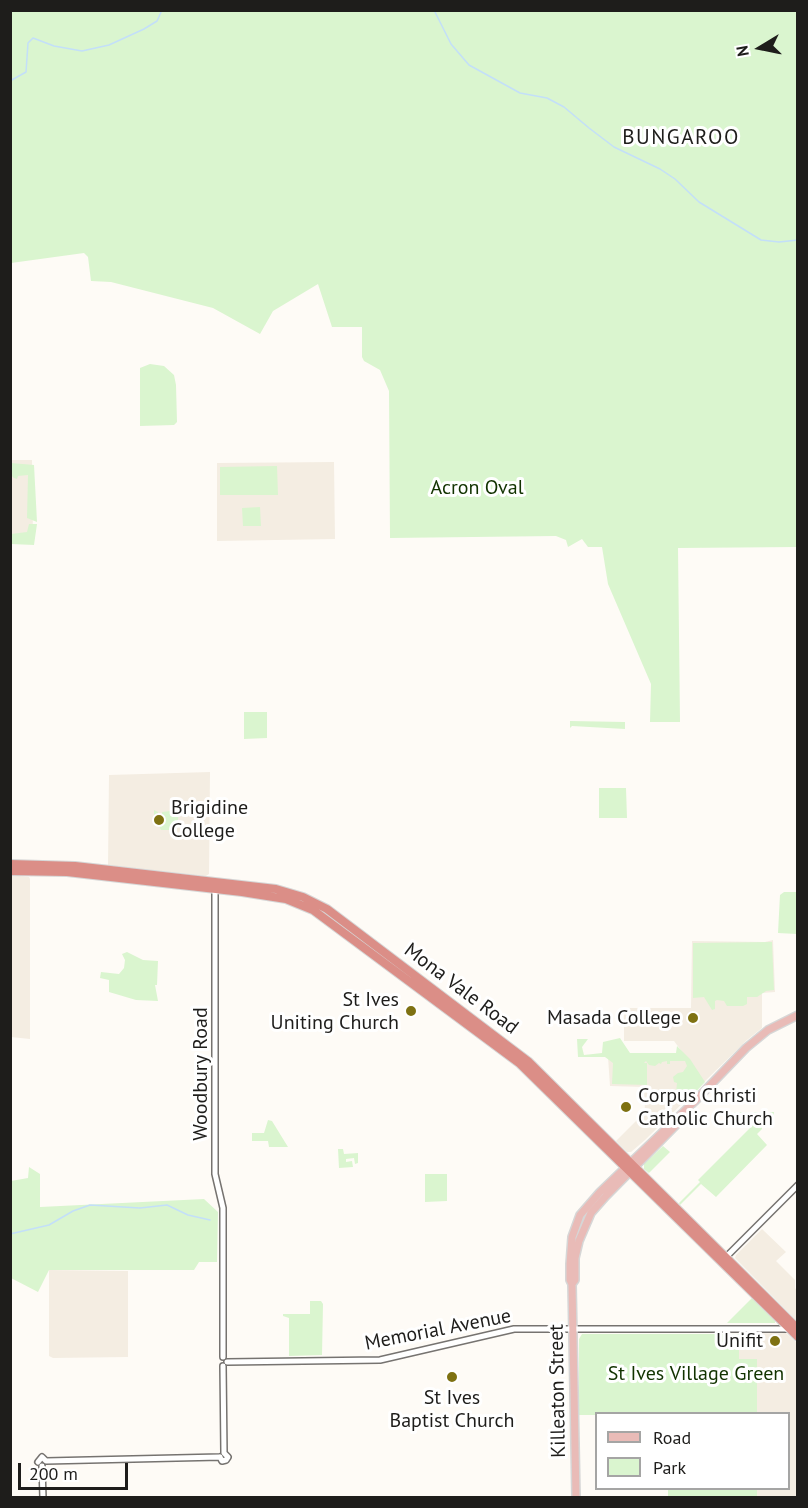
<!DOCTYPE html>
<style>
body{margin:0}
#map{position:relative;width:808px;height:1508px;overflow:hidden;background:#fefbf6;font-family:"PT Sans",sans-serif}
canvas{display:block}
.frame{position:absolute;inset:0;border:12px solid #1e1d1b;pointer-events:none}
.legend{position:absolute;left:595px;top:1412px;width:195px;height:78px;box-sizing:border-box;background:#fff;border:2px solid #a5a5a4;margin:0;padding:8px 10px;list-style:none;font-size:18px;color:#1e1d1b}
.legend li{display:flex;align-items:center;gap:12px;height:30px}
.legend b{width:30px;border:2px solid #a5a5a4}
.north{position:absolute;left:730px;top:18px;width:60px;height:60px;-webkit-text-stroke:4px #fff;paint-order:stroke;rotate:260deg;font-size:16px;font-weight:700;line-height:24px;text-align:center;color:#1e1d1b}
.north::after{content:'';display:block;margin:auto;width:21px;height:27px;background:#1e1d1b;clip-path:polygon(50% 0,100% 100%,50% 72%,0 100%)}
.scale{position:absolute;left:18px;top:1463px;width:110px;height:27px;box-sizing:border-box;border:3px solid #1e1d1b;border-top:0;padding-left:8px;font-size:18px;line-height:21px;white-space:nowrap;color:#1e1d1b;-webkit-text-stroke:4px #fff;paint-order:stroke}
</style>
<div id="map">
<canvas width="808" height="1508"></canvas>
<div class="frame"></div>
<ul class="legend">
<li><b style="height:8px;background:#e9bbb7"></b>Road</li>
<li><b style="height:16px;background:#daf5cf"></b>Park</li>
</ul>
<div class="north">N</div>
<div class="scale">200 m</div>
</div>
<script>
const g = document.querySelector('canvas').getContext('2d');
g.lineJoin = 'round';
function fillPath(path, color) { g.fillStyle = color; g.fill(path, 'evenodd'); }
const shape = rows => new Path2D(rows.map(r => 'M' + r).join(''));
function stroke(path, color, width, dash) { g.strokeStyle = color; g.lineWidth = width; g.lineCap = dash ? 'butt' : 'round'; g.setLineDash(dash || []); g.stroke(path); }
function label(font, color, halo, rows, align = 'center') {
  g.font = font + ' "PT Sans",sans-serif'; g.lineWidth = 6; g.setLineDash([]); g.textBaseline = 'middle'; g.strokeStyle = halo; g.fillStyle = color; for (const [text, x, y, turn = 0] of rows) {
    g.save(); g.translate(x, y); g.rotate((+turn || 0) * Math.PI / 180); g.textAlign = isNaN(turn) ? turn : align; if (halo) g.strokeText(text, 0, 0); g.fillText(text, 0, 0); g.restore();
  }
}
fillPath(shape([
 [10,460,32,460,33,537,11,541],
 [334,462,335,539,217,541,217,463],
 [210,772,209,874,206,876,108,865,109,775],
 [11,875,29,877,30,879,30,1039,11,1037],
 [773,940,775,992,762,993,762,1028,747,1040,645,1140,631,1152,627,1152,616,1141,645,1112,644,1087,610,1086,608,1057,686,1057,674,1041,624,1041,624,1008,691,1008,692,941,765,942],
 [762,1229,786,1252,776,1261,795,1280,795,1288,797,1291,797,1321,735,1258,736,1255],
 [49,1270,128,1271,128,1357,53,1358,49,1356],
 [786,1333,797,1343,797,1497,757,1497,757,1489,788,1488,788,1414,757,1413,757,1359,739,1359,739,1334]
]), '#f4ede2');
fillPath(shape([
 [10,11,797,11,797,547,678,548,680,722,650,722,651,684,608,584,602,547,588,547,582,539,568,547,566,540,556,536,390,538,389,391,380,370,364,361,362,357,362,327,332,327,318,284,273,311,260,334,213,308,111,282,91,281,88,257,84,253,11,263],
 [150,364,164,366,174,375,176,385,177,422,174,425,140,426,140,368],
 [11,463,34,465,37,522,27,518,28,475,18,476,17,479,14,478,11,475],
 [277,466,278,495,220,495,220,467],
 [260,507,261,526,243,526,242,508],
 [29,524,37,524,34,545,11,544,11,534,27,532],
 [244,712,267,712,267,738,244,739],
 [570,721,625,722,625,729,572,726,570,728],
 [599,788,626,788,627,818,599,818],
 [154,810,158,812,157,817,162,818,162,812,179,810,177,830,161,830,154,816],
 [784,892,797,892,797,934,778,933,780,895],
 [772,942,774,990,766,991,757,997,747,997,747,1004,743,1006,727,1006,724,1001,717,1000,715,1001,715,1009,712,1010,704,997,693,998,693,943],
 [127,952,143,960,158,961,157,985,155,985,158,1001,136,1000,109,992,109,980,100,978,101,972,119,974,124,968,125,960,122,954],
 [620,1038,630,1053,676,1053,677,1046,690,1059,705,1082,690,1098,682,1094,678,1095,676,1093,677,1083,674,1082,673,1077,678,1073,683,1072,687,1066,685,1061,670,1061,670,1064,667,1064,667,1061,662,1062,661,1064,659,1063,655,1066,649,1065,646,1061,644,1063,647,1063,647,1085,612,1084,613,1063,605,1057,578,1057,577,1039,588,1039,582,1047,584,1055,602,1053,603,1042],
 [734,1112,774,1112,773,1119,762,1123,762,1129,757,1134,767,1145,716,1197,701,1184,680,1205,679,1203,700,1182,698,1180,750,1128],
 [268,1120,272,1121,288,1147,269,1147,268,1141,252,1141,252,1133,264,1133],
 [663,1146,670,1152,649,1173,644,1169,644,1164],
 [338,1149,343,1149,344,1154,358,1153,358,1163,355,1164,354,1158,346,1159,346,1162,352,1161,353,1167,339,1168],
 [29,1167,40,1174,40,1207,204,1199,218,1212,217,1262,199,1262,194,1270,49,1270,38,1292,11,1278,11,1181,28,1178],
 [425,1174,447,1174,447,1201,425,1202],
 [752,1298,775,1321,775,1323,727,1323],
 [310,1301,321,1301,323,1304,322,1355,289,1356,289,1318,283,1316,283,1314,310,1314],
 [582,1334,739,1334,739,1359,757,1359,757,1413,596,1414,596,1415,579,1415,579,1339],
 [668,1489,757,1489,757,1497,668,1497]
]), '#daf5cf');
stroke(shape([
 [434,10,451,44,469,65,520,93,547,98,564,107,589,128,614,147,660,169,675,179,699,202,761,240,779,242,798,240],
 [10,81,26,72,28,43,33,38,54,46,82,51,109,45,144,29,157,21,162,10],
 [10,1234,49,1225,73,1211,90,1205,140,1208,167,1205,188,1215,210,1220]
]), '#c3dff9', 1.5);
const minor = shape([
 [215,886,215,1174,223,1208,223,1357],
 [725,1258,798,1185],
 [227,1362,380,1360,514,1329,789,1329],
 [223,1366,224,1453],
 [220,1457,222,1461,226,1460,228,1457,224,1453],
 [38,1462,42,1457,46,1461,220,1457],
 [42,1466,43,1498]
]);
const major = shape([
 [572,1284,575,1280,575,1258,579,1241,591,1213,606,1196,677,1124],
 [576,1498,572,1284,570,1280,570,1264,572,1237,580,1215,600,1192,694,1102,746,1048,768,1030,798,1015]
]);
const highway = shape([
 [10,864,75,866,276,889,303,897,327,909,529,1062,798,1329],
 [10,871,67,872,242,892,286,899,313,910,519,1063,798,1337]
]);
stroke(minor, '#767370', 8);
stroke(major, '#d6d6d6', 10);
stroke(highway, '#d6d6d6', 10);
stroke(minor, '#fff', 5);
stroke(major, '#e9bbb7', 7);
stroke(highway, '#db8e87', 8);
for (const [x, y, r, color] of [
 [159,820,6,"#7e7112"],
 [411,1011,6,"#7e7112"],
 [693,1018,6,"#7e7112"],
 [626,1107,6,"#7e7112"],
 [775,1341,6,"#7e7112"],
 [452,1377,6,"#7e7112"]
]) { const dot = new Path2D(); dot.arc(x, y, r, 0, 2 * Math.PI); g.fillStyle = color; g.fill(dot); stroke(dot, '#fff', 2); }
label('20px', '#123300', '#fff', [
 ["Acron Oval",477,488],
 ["St Ives Village Green",696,1374]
]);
label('20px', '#1e1d1b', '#fff', [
 ["Brigidine",171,808,"left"],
 ["College",171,831,"left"],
 ["St Ives",399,1000],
 ["Uniting Church",399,1023],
 ["Masada College",681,1018],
 ["Corpus Christi",638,1096,"left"],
 ["Catholic Church",638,1119,"left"],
 ["Unifit",763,1341],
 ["St Ives",452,1398,"center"],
 ["Baptist Church",452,1421,"center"]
], 'right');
label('20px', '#1e1d1b', '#fff', [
 ["Mona Vale Road",461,989,37],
 ["Woodbury Road",201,1074,-90],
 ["Memorial Avenue",438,1330,-11],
 ["Killeaton Street",558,1391,-91]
]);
g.letterSpacing = '1.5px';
label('21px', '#1e1d1b', '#fff', [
 ["BUNGAROO",681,138]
]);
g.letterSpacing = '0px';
</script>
